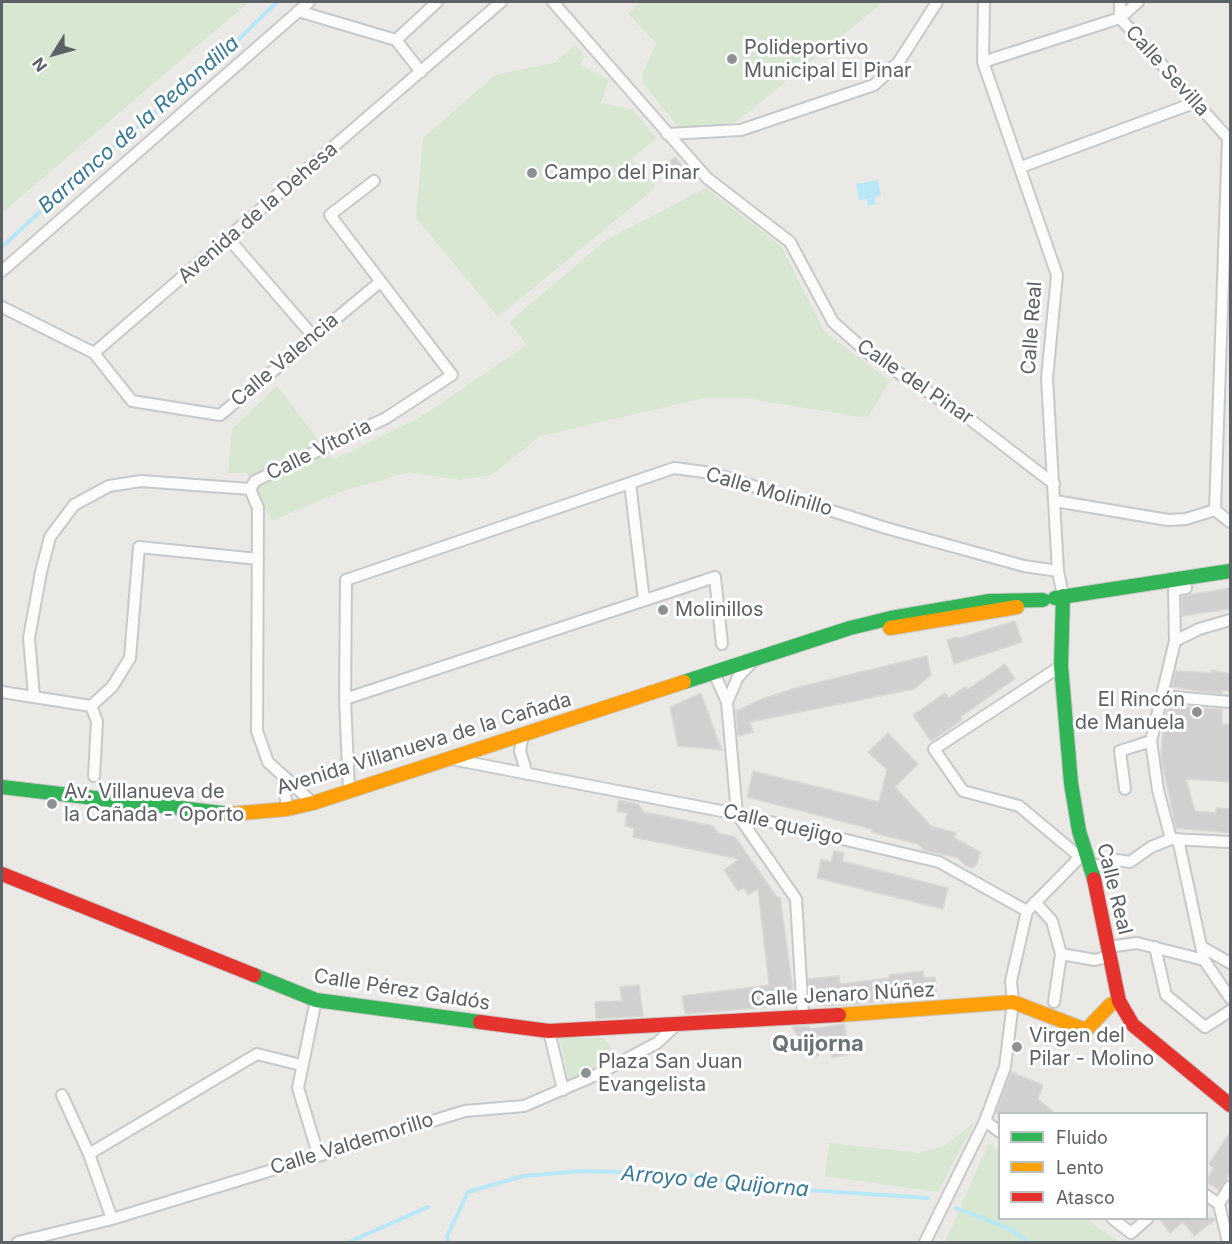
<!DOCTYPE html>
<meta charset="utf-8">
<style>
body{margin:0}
#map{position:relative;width:1232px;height:1244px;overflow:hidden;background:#ebe9e6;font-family:Inter,sans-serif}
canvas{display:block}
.frame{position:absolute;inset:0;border:3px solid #5b6164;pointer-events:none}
.legend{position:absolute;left:998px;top:1112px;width:210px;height:108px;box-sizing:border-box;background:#fff;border:2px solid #bdc0c1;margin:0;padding:8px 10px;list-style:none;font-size:18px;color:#5b6164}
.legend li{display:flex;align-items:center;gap:12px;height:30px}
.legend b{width:30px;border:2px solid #bdc0c1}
.north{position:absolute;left:24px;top:24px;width:60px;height:60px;-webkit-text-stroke:4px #fff;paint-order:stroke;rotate:233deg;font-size:16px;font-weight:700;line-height:24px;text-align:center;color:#5b6164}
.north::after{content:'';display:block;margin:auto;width:21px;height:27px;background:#5b6164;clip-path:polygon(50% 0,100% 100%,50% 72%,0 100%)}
</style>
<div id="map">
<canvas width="1232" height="1244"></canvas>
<div class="frame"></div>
<ul class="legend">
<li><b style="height:8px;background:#30b455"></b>Fluido</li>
<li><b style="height:8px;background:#ff9f0a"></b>Lento</li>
<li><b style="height:8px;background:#e5322d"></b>Atasco</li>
</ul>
<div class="north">N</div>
</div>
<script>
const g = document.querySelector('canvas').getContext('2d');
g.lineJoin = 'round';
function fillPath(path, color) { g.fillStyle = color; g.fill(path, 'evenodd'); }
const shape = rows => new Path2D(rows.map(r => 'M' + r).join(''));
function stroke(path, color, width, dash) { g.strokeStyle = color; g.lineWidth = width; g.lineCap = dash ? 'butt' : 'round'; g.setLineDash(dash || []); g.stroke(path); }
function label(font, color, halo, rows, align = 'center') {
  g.font = font + ' Inter,sans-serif'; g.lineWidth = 6; g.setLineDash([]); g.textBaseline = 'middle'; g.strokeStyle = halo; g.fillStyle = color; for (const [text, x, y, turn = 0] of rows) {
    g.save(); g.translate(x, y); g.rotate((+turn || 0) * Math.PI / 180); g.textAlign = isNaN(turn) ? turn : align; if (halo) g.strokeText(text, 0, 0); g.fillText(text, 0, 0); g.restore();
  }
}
fillPath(shape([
 [2,2,249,2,2,213],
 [641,2,883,2,735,123,678,127,643,83,642,74,656,44,628,13],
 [575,45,584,56,580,65,609,79,601,103,632,109,657,138,631,159,656,187,498,317,416,218,423,138,495,75,554,63],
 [706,188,781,246,824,331,890,381,867,418,744,398,704,398,540,436,492,475,460,480,409,472,340,492,272,521,247,473,228,473,232,429,277,386,333,460,419,418,527,345,509,322,606,240],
 [560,1038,603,1038,610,1045,612,1055,607,1062,569,1082],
 [974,1123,938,1192,825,1176,829,1143,919,1153,944,1146],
 [989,1143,999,1150,1000,1218,1087,1219,1118,1242,945,1242]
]), '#d7e7d1');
fillPath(shape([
 [878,180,881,195,875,197,876,204,868,206,866,199,859,200,856,184]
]), '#b8e8f8');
stroke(shape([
 [2,247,72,182,212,65,277,2],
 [956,1208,1010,1229,1028,1242],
 [349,1242,428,1207],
 [448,1242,447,1236,468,1192,523,1176,583,1171,682,1174,777,1188,928,1198]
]), '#b8e8f8', 4);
const building = shape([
 [675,157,685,169,671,181,661,169,675,157],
 [1230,588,1230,609,1182,616,1182,596,1230,588],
 [1015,621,1022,642,954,664,947,640,957,637,957,639,1015,621],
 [927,656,931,675,914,689,750,722,753,732,738,736,736,711,762,699,799,687,927,656],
 [1005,664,1015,679,960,717,962,720,931,741,913,715,945,693,949,698,966,686,968,689,1005,664],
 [1211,670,1230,674,1230,691,1222,690,1222,694,1172,687,1176,671,1211,673,1211,670],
 [701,693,716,735,722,750,678,746,670,707,701,693],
 [1168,706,1222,709,1222,725,1228,724,1230,729,1230,782,1186,779,1195,811,1216,813,1216,808,1230,809,1230,833,1176,828,1161,758,1163,726,1168,706],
 [888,733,918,764,895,787,931,826,956,833,954,838,980,852,977,864,973,868,966,866,958,858,924,850,918,844,871,832,872,829,747,797,753,771,879,802,887,770,868,752,888,733],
 [619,800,638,804,644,812,713,826,718,833,735,837,777,897,780,897,795,1005,685,1014,682,996,769,985,758,889,748,895,744,888,738,891,724,870,739,859,633,837,634,828,625,826,627,813,617,811,619,800],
 [834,851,844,853,842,861,948,888,943,909,817,878,821,859,831,862,834,851],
 [923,971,924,978,935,977,937,996,859,1004,818,1006,825,1001,810,1003,808,979,839,976,840,984,889,978,889,975,923,971],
 [639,985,643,1016,596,1019,595,1002,622,1001,620,987,639,985],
 [844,1024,850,1054,832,1058,830,1047,814,1058,792,1027,809,1026,811,1029,844,1024],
 [1011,1072,1043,1085,1038,1099,1055,1113,996,1113,1011,1072],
 [1230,1132,1230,1173,1219,1190,1206,1182,1213,1168,1209,1164,1230,1132],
 [1159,1218,1215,1218,1215,1220,1194,1236,1183,1222,1170,1233,1159,1218]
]);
fillPath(building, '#d2d0ce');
stroke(building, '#dad8d5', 1.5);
const street = shape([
 [553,2,707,178,790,242,833,322,868,353,967,417,1054,484],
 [984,2,983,62,1057,275,1047,378,1058,571,1063,596],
 [1120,2,1120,18,1228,138,1215,510,1230,522],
 [298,11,396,40],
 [396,40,437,2],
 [396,40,421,72],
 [983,62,1120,18,1138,2],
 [667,134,741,130,874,85,898,63,937,2],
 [1021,167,1194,103],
 [229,239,313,336],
 [2,271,309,2],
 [2,307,94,353,132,401,220,415,380,282],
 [94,353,501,2],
 [630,483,644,600],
 [1055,501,1168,520,1186,519,1215,510],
 [1175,641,1174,590,1186,588,1184,578],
 [1061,666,934,749,963,791,1019,806,1080,857],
 [714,673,727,702,737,814,796,899,803,1016],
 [2,692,91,706],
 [34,696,29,638,41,572,50,537,74,505,109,486,141,481,250,489],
 [1161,696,1230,702],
 [345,699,715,577,722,644],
 [727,702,738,677,754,660],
 [523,735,520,751,527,774],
 [451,759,737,814,939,862,1027,911],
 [94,776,97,721,91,706,112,687,130,658,139,547,258,559],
 [283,776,287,809],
 [1125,789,1120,751,1151,741],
 [349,791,345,699,346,580,674,468,712,473,886,528,1024,566,1058,571],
 [313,803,268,762,257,731,258,508,250,489,255,481,386,418,452,375,330,215,374,181],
 [1171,839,1158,790,1151,741,1175,641,1199,629,1230,620],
 [1178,839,1204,960,1230,998],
 [1091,867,1117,860,1130,862,1151,847,1171,839,1230,842],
 [1035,902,1052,921,1061,954,1054,1002],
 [1108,947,1137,943,1204,960],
 [1155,947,1166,995,1205,1027,1230,1011],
 [1202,947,1230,963],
 [1061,954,1095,960,1110,956],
 [316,1000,298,1088,318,1154],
 [549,1031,563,1090],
 [62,1095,89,1154,112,1219],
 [985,1121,1000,1132],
 [89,1154,257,1054,301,1065],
 [1206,1195,1219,1204],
 [1112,1218,1131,1233,1148,1218],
 [18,1242,112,1219,465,1111,524,1106,596,1075,657,1043,675,1026],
 [925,1242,985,1121,1005,1067,1013,1002,1011,981,1027,911,1085,852],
 [1228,1242,1219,1204,1230,1186]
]);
const fast = shape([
 [1063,596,1061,666,1071,783,1079,831,1094,879],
 [1055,598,1230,571],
 [684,682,850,628,891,618,990,601,1043,600],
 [2,787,230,814],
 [254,975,316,1000,480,1022]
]);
const slow = shape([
 [890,628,1017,607],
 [230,814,287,809,313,803,684,682],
 [839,1015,1013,1002,1086,1030,1110,1005,1119,1001]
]);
const jam = shape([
 [2,874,254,975],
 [1094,879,1119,1001,1133,1025,1230,1105],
 [480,1022,549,1031,839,1015]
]);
stroke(street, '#c7c8c8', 14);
stroke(fast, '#c7c8c7', 16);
stroke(slow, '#c7c8c7', 16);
stroke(jam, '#c7c8c7', 16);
stroke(street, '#fcfcfb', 10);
stroke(fast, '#30b455', 14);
stroke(slow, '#ff9f0a', 14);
stroke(jam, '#e5322d', 14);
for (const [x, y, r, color] of [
 [732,59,6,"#8d9192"],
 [532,173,6,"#8d9192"],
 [663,610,6,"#8d9192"],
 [1197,712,6,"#8d9192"],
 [52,804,6,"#8d9192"],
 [1017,1047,6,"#8d9192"],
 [586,1073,6,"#8d9192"]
]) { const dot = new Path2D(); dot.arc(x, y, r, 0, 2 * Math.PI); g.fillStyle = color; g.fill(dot); stroke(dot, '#fff', 2); }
label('20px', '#5b6164', '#fff', [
 ["Polideportivo",744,48],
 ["Municipal El Pinar",744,71],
 ["Campo del Pinar",544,173],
 ["Molinillos",675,610],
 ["El Rincón",1185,700,"right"],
 ["de Manuela",1185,723,"right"],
 ["Av. Villanueva de",64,792],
 ["la Cañada - Oporto",64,815],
 ["Virgen del",1029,1036],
 ["Pilar - Molino",1029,1059],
 ["Plaza San Juan",598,1062],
 ["Evangelista",598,1085]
], 'left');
label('20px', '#5b6164', '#fff', [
 ["Calle Sevilla",1167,71,48],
 ["Avenida de la Dehesa",258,213,-41],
 ["Calle Real",1032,328,-86],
 ["Calle Valencia",285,360,-40],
 ["Calle del Pinar",915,382,34],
 ["Calle Vitoria",319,450,-26],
 ["Calle Molinillo",769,492,16],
 ["Avenida Villanueva de la Cañada",424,744,-17],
 ["Calle quejigo",783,825,13],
 ["Calle Real",1114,889,76],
 ["Calle Pérez Galdós",402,990,9],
 ["Calle Jenaro Núñez",843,995,-3],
 ["Calle Valdemorillo",352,1144,-17]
]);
label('italic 21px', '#377896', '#fff', [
 ["Barranco de la Redondilla",139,125,-41],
 ["Arroyo de Quijorna",715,1182,5]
]);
label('bold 22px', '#6c7376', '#fff', [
 ["Quijorna",818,1044]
]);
</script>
